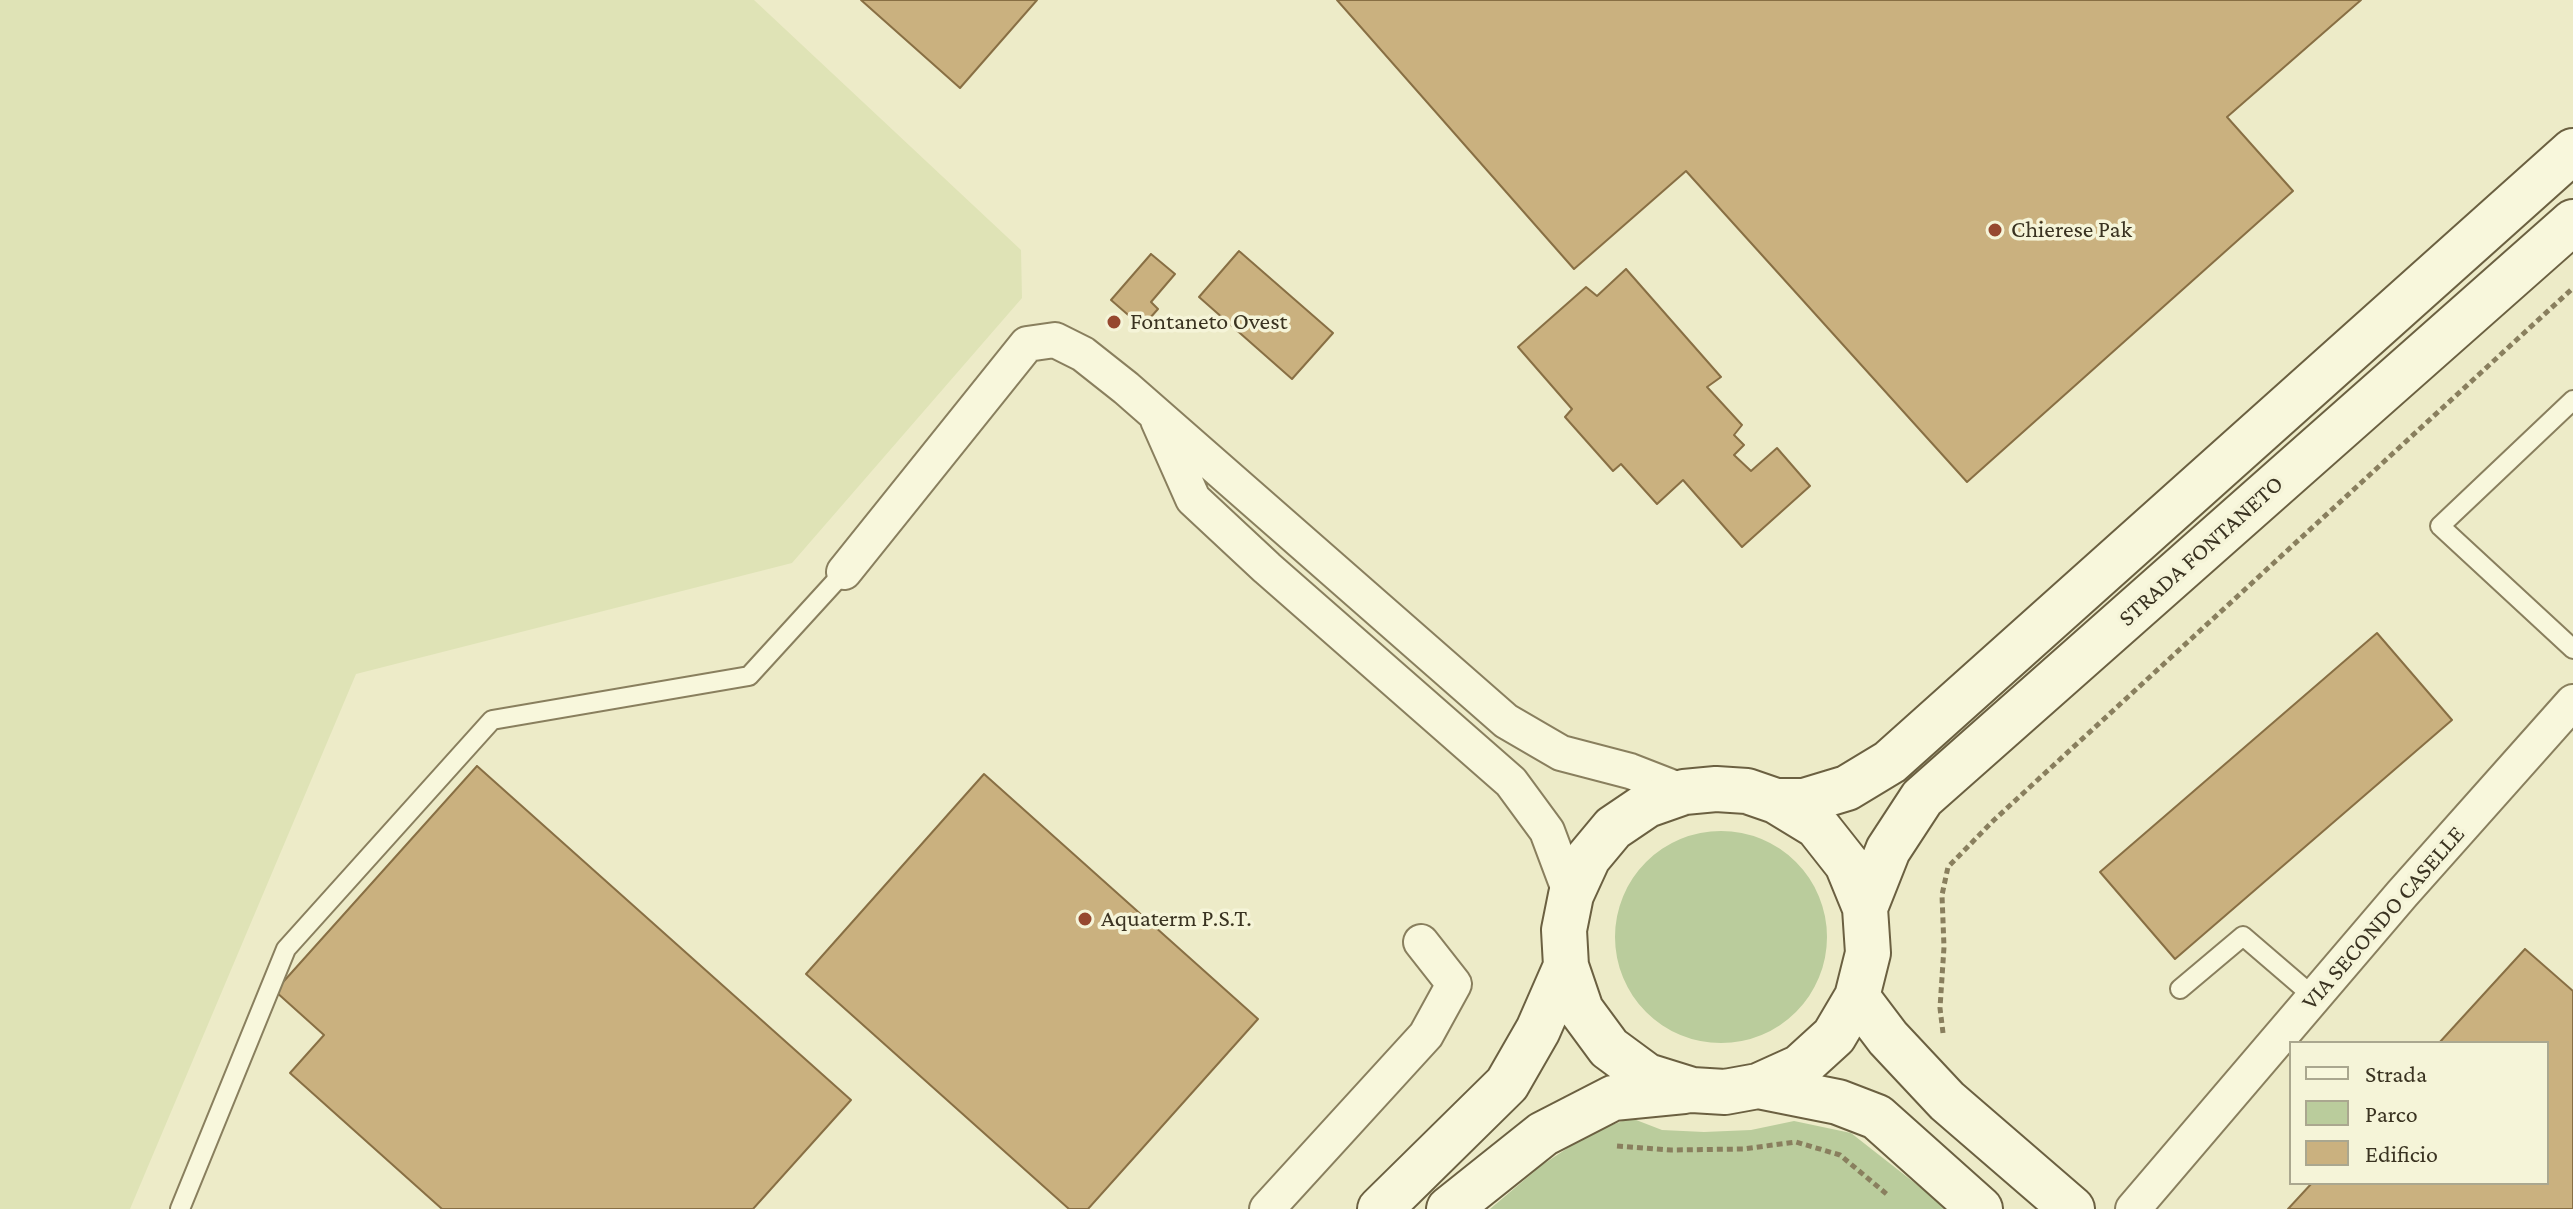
<!DOCTYPE html>
<style>
body{margin:0}
#map{position:relative;width:2573px;height:1209px;overflow:hidden;background:#edebc8;font-family:"Crimson Pro",serif}
canvas{display:block}
.legend{position:absolute;left:2289px;top:1041px;width:260px;height:144px;box-sizing:border-box;background:#f5f4d8;border:2px solid #aaa78f;margin:0;padding:10px 14px;list-style:none;font-size:24px;color:#3a3321}
.legend li{display:flex;align-items:center;gap:16px;height:40px}
.legend b{width:40px;border:2px solid #aaa78f}
</style>
<div id="map">
<canvas width="2573" height="1209"></canvas>
<ul class="legend">
<li><b style="height:10px;background:#f8f7dc"></b>Strada</li>
<li><b style="height:22px;background:#bacc9c"></b>Parco</li>
<li><b style="height:22px;background:#cab17f"></b>Edificio</li>
</ul>
</div>
<script>
const g = document.querySelector('canvas').getContext('2d');
g.lineJoin = 'round';
function fillPath(path, color) { g.fillStyle = color; g.fill(path, 'evenodd'); }
const shape = rows => new Path2D(rows.map(r => 'M' + r).join(''));
function stroke(path, color, width, dash) { g.strokeStyle = color; g.lineWidth = width; g.lineCap = dash ? 'butt' : 'round'; g.setLineDash(dash || []); g.stroke(path); }
function label(font, color, halo, rows, align = 'center') {
  g.font = font + ' "Crimson Pro",serif'; g.lineWidth = 7; g.setLineDash([]); g.textBaseline = 'middle'; g.strokeStyle = halo; g.fillStyle = color; for (const [text, x, y, turn = 0] of rows) {
    g.save(); g.translate(x, y); g.rotate((+turn || 0) * Math.PI / 180); g.textAlign = isNaN(turn) ? turn : align; if (halo) g.strokeText(text, 0, 0); g.fillText(text, 0, 0); g.restore();
  }
}
fillPath(shape([
 [0,0,754,0,1021,250,1022,298,792,563,356,674,130,1209,0,1209]
]), '#dfe3b6');
fillPath(shape([
 '1615 937a106 106 0 1 1 212 0a106 106 0 1 1-212 0Z',
 [1631,1118,1662,1130,1704,1132,1751,1130,1794,1121,1851,1133,1948,1209,1490,1209,1542,1165,1592,1132]
]), '#bacc9c');
const building = shape([
 [861,0,1037,0,960,88,861,0],
 [1337,0,2361,0,2227,117,2293,191,1967,482,1686,171,1574,269,1337,0],
 [1239,251,1333,333,1292,379,1199,297,1239,251],
 [1151,254,1175,274,1151,302,1158,309,1142,327,1111,300,1151,254],
 [1626,269,1721,377,1707,387,1742,425,1734,435,1744,445,1734,455,1751,471,1777,448,1810,486,1742,547,1683,480,1657,504,1621,464,1613,471,1565,417,1572,409,1518,347,1586,287,1597,296,1626,269],
 [2377,633,2452,720,2175,959,2100,872,2377,633],
 [477,766,851,1100,753,1209,442,1209,290,1073,324,1035,275,991,477,766],
 [984,774,1258,1019,1088,1209,1069,1209,806,974,984,774],
 [2525,949,2573,991,2573,1209,2288,1209,2312,1183,2547,1183,2547,1043,2439,1043,2525,949]
]);
fillPath(building, '#cab17f');
stroke(building, '#886f44', 2);
const lane = shape([
 [2573,400,2440,526,2573,649],
 [2180,989,2243,936,2314,997],
 [180,1209,286,949,492,720,749,676,844,572]
]);
const street = shape([
 [1158,420,1193,499,1267,568,1511,782,1547,831,1571,895],
 [844,572,1027,344,1055,340,1083,354,1126,388,1506,721,1561,753,1630,771,1684,792],
 [1267,1209,1426,1035,1454,984,1421,942],
 [2133,1209,2402,894,2573,702]
]);
const secondary = shape([
 [1776,801,1804,801,1847,788,1890,762,2573,151],
 [1865,908,1847,864,1817,826,1776,801,1747,791,1716,789,1684,792,1647,805,1613,828,1588,858,1571,895,1564,930,1566,966,1581,1010,1609,1048,1647,1076,1692,1090,1725,1092,1758,1086,1800,1067,1834,1036,1857,997,1868,953,1865,908,1888,850,1922,798,2573,222],
 [1857,997,1888,1038,1947,1101,2072,1209],
 [1758,1086,1838,1102,1877,1117,1980,1209],
 [1380,1209,1507,1084,1538,1030,1566,966],
 [1449,1209,1543,1134,1613,1098,1684,1091]
]);
stroke(lane, '#897f5e', 22);
stroke(street, '#897f5e', 38);
stroke(secondary, '#6b6041', 48);
stroke(shape([
 [1943,1033,1940,1008,1944,947,1942,895,1948,867,1994,820,2573,288],
 [1617,1146,1671,1150,1743,1149,1796,1142,1840,1155,1889,1196]
]), '#897f5e', 5, [6, 4]);
stroke(lane, '#f8f7dc', 18);
stroke(street, '#f8f7dc', 34);
stroke(secondary, '#f8f7dc', 44);
for (const [x, y, r, color] of [
 [1995,230,8,"#96482f"],
 [1114,322,8,"#96482f"],
 [1085,919,8,"#96482f"]
]) { const dot = new Path2D(); dot.arc(x, y, r, 0, 2 * Math.PI); g.fillStyle = color; g.fill(dot); stroke(dot, '#f5f4d8', 3); }
label('24px', '#3a3321', '#f5f4d8', [
 ["Chierese Pak",2011,230],
 ["Fontaneto Ovest",1130,322],
 ["Aquaterm P.S.T.",1101,919]
], 'left');
label('24px', '#3a3321', '#f5f4d8', [
 ["STRADA FONTANETO",2201,551,-42],
 ["VIA SECONDO CASELLE",2383,918,-49]
]);
</script>
